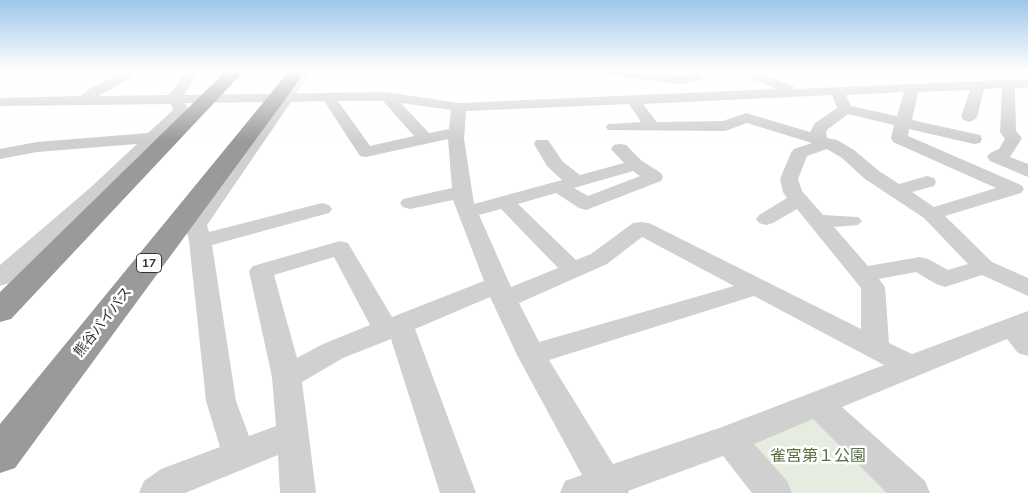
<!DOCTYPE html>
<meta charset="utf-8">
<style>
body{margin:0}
canvas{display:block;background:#fff}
</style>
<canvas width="1028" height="493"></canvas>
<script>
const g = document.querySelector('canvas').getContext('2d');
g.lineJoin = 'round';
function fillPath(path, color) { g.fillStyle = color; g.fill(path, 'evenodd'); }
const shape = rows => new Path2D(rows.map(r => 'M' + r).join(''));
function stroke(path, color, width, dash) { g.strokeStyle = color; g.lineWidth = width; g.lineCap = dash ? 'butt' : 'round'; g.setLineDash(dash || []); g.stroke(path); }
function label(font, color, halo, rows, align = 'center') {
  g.font = font + ' Mulish,"Noto Sans JP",sans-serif'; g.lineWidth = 5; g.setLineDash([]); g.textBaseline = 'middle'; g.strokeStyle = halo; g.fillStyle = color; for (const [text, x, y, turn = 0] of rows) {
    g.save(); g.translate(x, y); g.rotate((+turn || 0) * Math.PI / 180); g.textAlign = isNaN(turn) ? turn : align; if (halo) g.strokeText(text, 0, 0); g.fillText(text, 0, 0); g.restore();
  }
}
fillPath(shape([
 [826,412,908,493,787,493,747,446]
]), '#e6ecdf');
stroke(shape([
 [292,94,311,71]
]), '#cfe2ee', 4);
fillPath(shape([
 [121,71,134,71,136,75,98,96,169,95,187,71,200,71,184,95,386,92,459,103,776,89,734,71,753,71,793,86,795,89,1028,79,1028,87,1015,88,1016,131,1022,138,1010,157,1028,164,1028,177,990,161,987,157,990,153,999,149,1005,139,1000,132,1002,88,984,89,977,117,974,120,969,122,964,120,961,117,970,90,918,92,912,120,980,135,982,139,980,143,974,144,909,129,908,136,1021,185,1024,189,1021,193,945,216,992,262,1028,278,1028,296,982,275,945,287,936,284,916,272,879,279,885,287,889,343,912,354,1028,311,1028,356,1018,353,1007,339,842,407,925,481,930,493,887,493,813,419,754,444,787,481,792,493,752,493,723,456,628,491,629,493,560,493,565,481,582,475,517,355,490,297,415,329,476,493,440,493,391,339,343,358,302,382,316,493,280,493,278,455,185,493,139,493,144,481,161,469,220,447,206,401,189,241,185,225,276,102,185,103,189,111,160,142,104,196,9,283,0,286,0,265,90,188,137,144,37,152,0,159,0,149,37,142,148,133,173,110,171,104,0,106,0,98,80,96,92,87,122,73,121,71],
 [904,92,897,116,851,106,846,95,904,92],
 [832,95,837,108,815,123,810,132,746,113,723,121,657,122,643,104,832,95],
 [324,101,360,156,366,157,448,139,452,188,403,199,400,203,403,207,410,209,453,200,484,281,392,317,348,243,340,241,253,266,249,271,272,377,276,426,249,436,236,401,212,245,329,213,332,209,329,205,322,203,209,232,207,225,291,102,324,101],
 [338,101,383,101,414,136,370,146,338,101],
 [401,103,451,110,449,129,429,133,401,103],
 [629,104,641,122,608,124,606,127,608,130,725,131,747,123,812,143,794,149,791,153,780,179,783,192,787,198,759,215,756,219,759,223,766,225,773,223,797,209,861,288,861,329,649,223,641,222,633,223,591,254,576,260,518,204,556,193,579,208,586,210,661,181,663,177,661,173,642,161,626,145,620,144,614,145,611,149,624,163,580,175,563,162,548,140,536,140,534,144,547,166,562,180,474,204,464,139,466,111,629,104],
 [848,114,894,125,891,138,893,142,996,188,934,207,912,192,934,186,936,182,934,178,927,176,899,184,879,171,854,150,837,140,827,138,826,132,828,129,848,114],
 [827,149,842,158,865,179,924,218,968,264,948,270,928,259,920,257,868,266,834,227,858,225,862,221,858,217,823,215,802,191,798,179,807,156,827,149],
 [633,171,640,176,588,196,574,188,633,171],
 [501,209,558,268,511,287,479,215,501,209],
 [642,237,734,286,539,342,519,303,607,264,642,237],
 [334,257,370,325,323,344,297,358,274,275,334,257],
 [754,296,884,365,722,427,613,464,549,360,754,296],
 [554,71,547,76,541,72,541,71,554,71],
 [599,71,642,71,681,76,696,73,703,77,701,80,681,84,605,75,599,71]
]), '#d0d0d0');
fillPath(shape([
 [226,71,244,71,11,319,0,322,0,292,226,71],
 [289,71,306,71,15,468,0,473,0,424,289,71]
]), '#9a9a9a');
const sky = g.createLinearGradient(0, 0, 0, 141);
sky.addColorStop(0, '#9ec6ea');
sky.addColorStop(0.5, '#fff');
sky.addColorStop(1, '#ffffff00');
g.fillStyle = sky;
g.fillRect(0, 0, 1028, 141);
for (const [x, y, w] of [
 [149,263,25]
]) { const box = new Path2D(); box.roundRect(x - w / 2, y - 9.5, w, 19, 4); g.fillStyle = '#fff'; g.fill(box); stroke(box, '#333', 1); }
label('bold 12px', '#333', null, [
 ["17",149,263]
]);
label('14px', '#333', '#fff', [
 ["熊谷バイパス",103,322,-52]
]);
label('16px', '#56703f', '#fff', [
 ["雀宮第１公園",818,456]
]);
</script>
